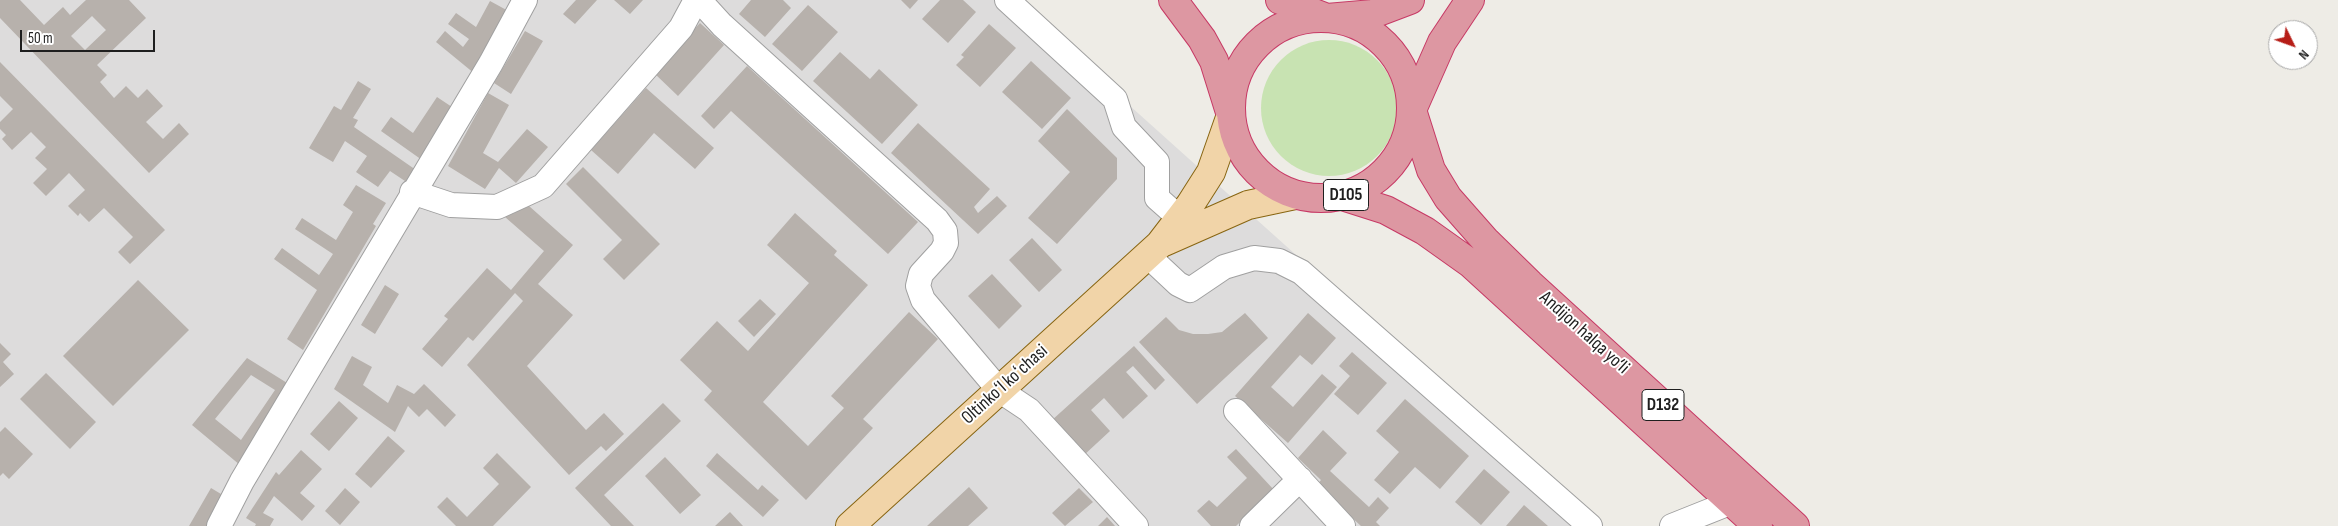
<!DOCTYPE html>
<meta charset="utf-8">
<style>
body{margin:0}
#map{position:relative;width:2338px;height:526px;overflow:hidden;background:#eeece6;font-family:"Sofia Sans Condensed",sans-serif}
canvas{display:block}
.north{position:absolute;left:2268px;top:20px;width:50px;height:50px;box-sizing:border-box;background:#fff;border:1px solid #a5a5a5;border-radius:50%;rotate:132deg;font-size:14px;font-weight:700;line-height:20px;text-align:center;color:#1f1f1f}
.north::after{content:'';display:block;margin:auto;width:18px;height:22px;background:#b61d17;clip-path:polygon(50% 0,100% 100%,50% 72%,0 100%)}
.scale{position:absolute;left:20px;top:30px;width:135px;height:22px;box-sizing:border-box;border:2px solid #1f1f1f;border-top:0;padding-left:6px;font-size:15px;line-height:18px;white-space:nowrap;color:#1f1f1f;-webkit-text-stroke:4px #fff;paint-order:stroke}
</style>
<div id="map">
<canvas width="2338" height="526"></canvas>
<div class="north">N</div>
<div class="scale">50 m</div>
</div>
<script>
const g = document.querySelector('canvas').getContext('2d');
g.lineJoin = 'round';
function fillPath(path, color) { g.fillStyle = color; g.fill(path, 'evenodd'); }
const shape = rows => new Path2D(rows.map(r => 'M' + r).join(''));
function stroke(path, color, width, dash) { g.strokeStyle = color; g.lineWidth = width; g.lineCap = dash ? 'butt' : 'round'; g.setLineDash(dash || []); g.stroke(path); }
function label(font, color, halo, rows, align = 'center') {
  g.font = font + ' "Sofia Sans Condensed",sans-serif'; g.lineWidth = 4; g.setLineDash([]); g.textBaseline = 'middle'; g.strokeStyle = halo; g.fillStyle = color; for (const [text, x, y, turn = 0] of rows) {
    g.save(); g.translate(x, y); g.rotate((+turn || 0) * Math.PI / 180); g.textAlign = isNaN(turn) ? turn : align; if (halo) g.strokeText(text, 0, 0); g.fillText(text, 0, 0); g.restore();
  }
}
fillPath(shape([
 [0,0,1012,0,1598,526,0,526]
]), '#dddcdc');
fillPath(shape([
 '1261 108a68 68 0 1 1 136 0a68 68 0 1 1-136 0Z'
]), '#c8e3b2');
fillPath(shape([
 [0,0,20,0,44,25,63,7,70,15,86,0,129,0,146,18,97,65,107,75,100,82,114,98,126,86,138,98,147,89,163,106,146,122,163,139,179,123,189,134,149,173,0,18],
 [92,16,106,30,85,50,71,36],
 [576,0,597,0,575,24,563,14],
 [614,0,643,0,630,14],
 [751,0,783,0,791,8,765,37,739,14],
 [901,0,918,0,910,9],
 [940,0,963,0,976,12,948,43,922,19],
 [490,1,512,13,475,74,436,42,445,31,463,47,469,39,448,24,456,13,476,27],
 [808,5,838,32,802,71,772,44],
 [700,23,724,45,678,96,654,73],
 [989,24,1016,48,980,87,956,65,964,57,961,55],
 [525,31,543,41,511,94,494,83],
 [840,52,870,79,879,69,918,105,882,144,813,81],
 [1031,61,1071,98,1042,129,1002,92],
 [0,62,165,230,130,264,118,252,133,237,104,208,89,222,80,213,78,216,68,206,85,190,69,173,46,196,33,183,47,169,35,158,46,147,31,132,12,150,2,139,6,135,0,129,0,122,13,109,0,96],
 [747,66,918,222,888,254,731,111,714,129,701,116],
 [358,81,371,89,353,118,358,120,354,127,416,170,408,183,390,171,378,187,356,172,367,156,345,141,333,162,309,148,334,106,341,110],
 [646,88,714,148,695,169,654,133,618,174,591,150],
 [488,93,509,105,483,153,498,162,527,129,548,147,516,183,499,168,485,189,448,166],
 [437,97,455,109,422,160,381,131,391,117,413,133],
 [1067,109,1117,158,1117,179,1057,244,1028,218,1070,172,1038,141],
 [918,123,990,189,974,207,978,213,997,196,1007,206,978,234,891,153],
 [583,167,660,244,624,280,603,259,622,240,566,184],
 [356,185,386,203,373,224,376,226,303,350,287,339,317,290,274,259,282,248,319,275,333,254,295,229,302,218,336,240,353,212,343,205],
 [529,206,573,245,538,284,573,315,527,366,586,430,604,413,624,434,606,451,601,446,569,475,467,365,523,301,515,293,473,341,468,337,442,367,422,349,448,319,444,316,487,268,511,290,544,251,505,217],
 [795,213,837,251,834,255,868,285,763,402,808,446,844,408,831,396,909,312,938,339,863,419,873,428,806,500,704,400,712,391,680,360,717,321,748,351,809,283,767,245],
 [1032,238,1062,270,1039,292,1009,260],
 [992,274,1022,306,999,329,968,296],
 [138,280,189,330,113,406,63,356],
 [385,285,399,294,375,334,361,325],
 [760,299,776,314,754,337,738,321],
 [1245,313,1268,338,1197,404,1139,342,1166,317,1179,330,1193,334,1208,334,1222,332],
 [1308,313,1336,338,1312,365,1300,355,1271,387,1293,407,1322,374,1337,387,1288,443,1235,396],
 [0,343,11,354,3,362,14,374,0,387],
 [1134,346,1165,380,1155,390,1133,366,1126,372,1148,396,1123,419,1104,398,1091,410,1110,431,1083,456,1051,421],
 [1352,352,1387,383,1358,415,1334,394,1350,376,1339,366],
 [352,356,372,367,363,385,388,403,397,385,414,394,424,384,456,415,445,427,427,409,419,417,408,406,395,432,334,389],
 [247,358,292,386,240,465,192,425],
 [251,375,275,390,241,440,215,419],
 [46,373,96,422,70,449,20,399],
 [1405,399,1469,456,1440,489,1415,467,1390,494,1374,480,1399,452,1376,431],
 [339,401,358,418,329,451,310,434],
 [663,403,681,421,604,495,634,526,611,526,575,488],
 [5,427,33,454,9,479,3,473,0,476,0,432],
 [1323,430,1347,453,1330,471,1369,507,1378,497,1389,508,1376,522,1380,526,1361,526,1317,485,1321,480,1298,458],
 [388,436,405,451,371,488,355,474],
 [1236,449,1274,490,1236,526,1211,526,1197,511,1209,500,1217,507,1247,478,1227,457],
 [301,450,322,469,300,493,315,506,302,521,274,496,263,513,274,519,270,526,255,526,256,524,246,518,276,472,279,475],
 [497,453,531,487,493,526,456,526,437,507,447,497,467,517,499,484,483,468],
 [717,453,758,490,762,485,779,500,763,517,706,466],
 [665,457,701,495,680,514,645,476],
 [1484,469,1510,492,1481,525,1455,502],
 [969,487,988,508,968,526,927,526],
 [211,488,226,497,209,526,189,526],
 [345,488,360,502,340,525,325,511],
 [1079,488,1093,502,1065,526,1052,513],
 [1524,505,1548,526,1506,526],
 [730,512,743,526,715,526],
 [1107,517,1115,526,1098,526]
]), '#b7b1ac');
const minor = shape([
 [699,0,722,25,937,220,945,231,946,243,942,251,921,274,918,286,923,300,999,390,1029,410,1136,526],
 [1007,0,1115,99,1124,127,1157,162,1157,198,1192,229],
 [412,192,451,205,497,207,543,186,681,28,696,0],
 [1147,255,1178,284,1190,290,1224,267,1254,258,1279,261,1301,272,1590,526],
 [1236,411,1343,526],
 [219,526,242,481,491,63,525,0],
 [1252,526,1300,479],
 [1672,526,1732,502]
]);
const major = shape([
 [1164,242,1248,205,1295,195],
 [850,526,1160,244,1190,205,1211,172,1231,115]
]);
const highway = shape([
 [1173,0,1202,39,1214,61,1229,109],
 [1280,0,1327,18,1373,14,1410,0],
 [1470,0,1442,42,1412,110,1431,170,1448,198,1485,240,1530,284,1795,526],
 '1231 108a90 90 0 1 1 180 0a90 90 0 1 1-180 0Z',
 [1342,196,1386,210,1425,231,1470,263,1758,526]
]);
stroke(minor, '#a0a0a0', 26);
stroke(major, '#886511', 30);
stroke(highway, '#c73965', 30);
stroke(minor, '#fff', 24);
stroke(major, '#f1d4a8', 28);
stroke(highway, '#dd97a2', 28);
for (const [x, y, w] of [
 [1346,195,45],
 [1663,405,42]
]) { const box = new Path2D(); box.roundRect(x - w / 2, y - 15.5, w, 31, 4); g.fillStyle = '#fff'; g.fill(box); stroke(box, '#1f1f1f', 1); }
label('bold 18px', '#1f1f1f', null, [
 ["D105",1346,195],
 ["D132",1663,405]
]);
label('19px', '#1f1f1f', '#fff', [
 ["Andijon halqa yo‘li",1584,333,42],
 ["Oltinkoʻl koʻchasi",1005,385,-42]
]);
</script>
